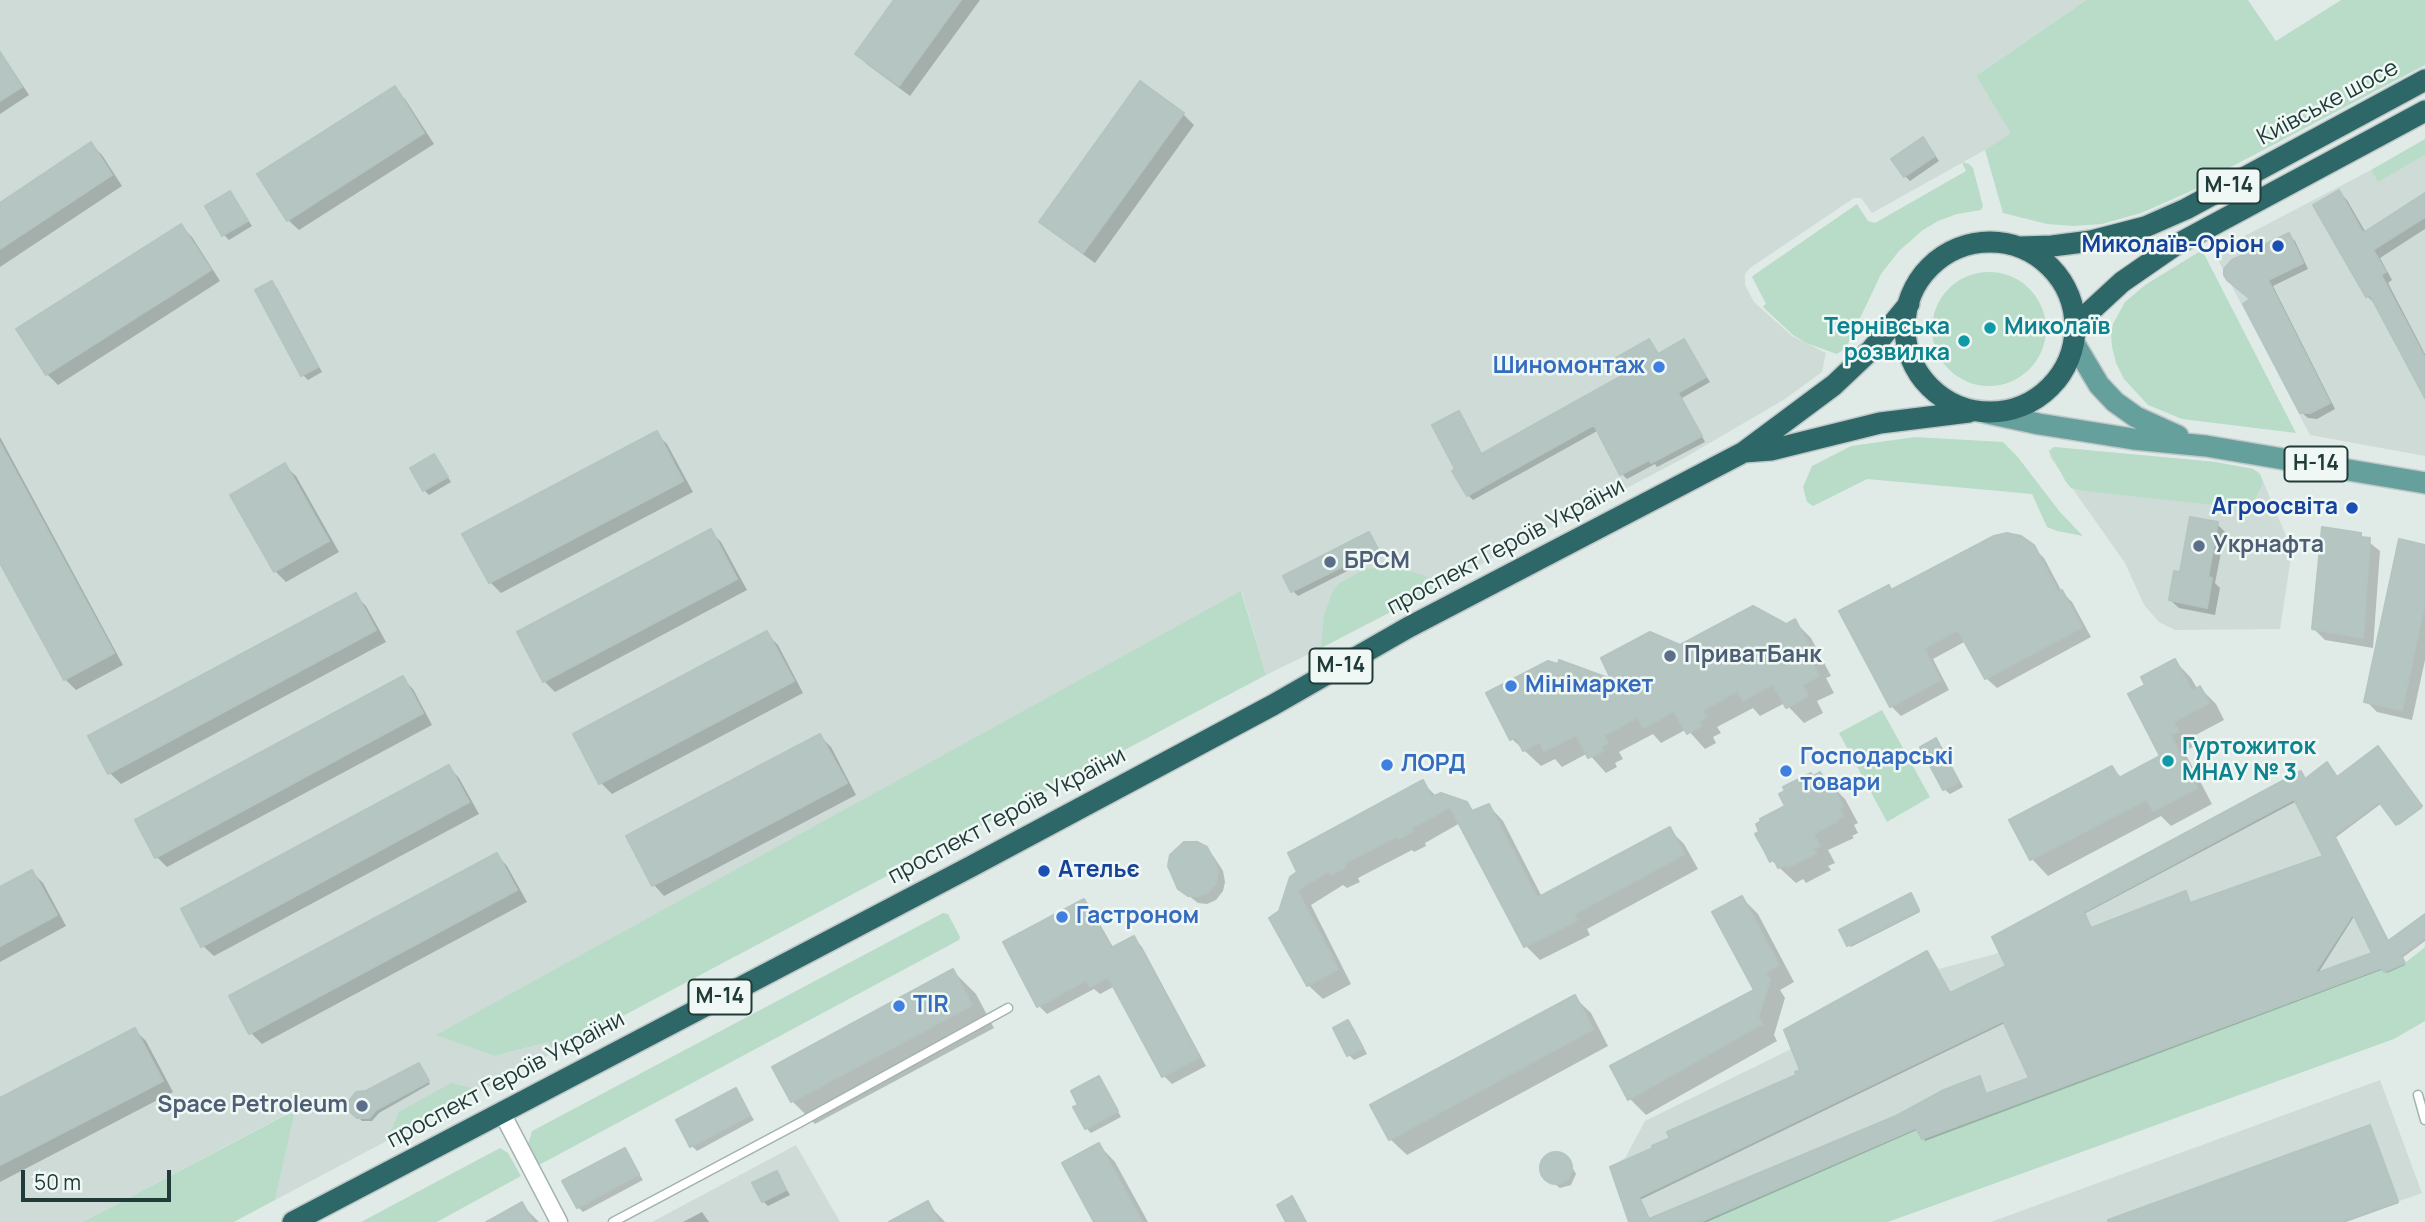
<!DOCTYPE html>
<meta charset="utf-8">
<style>
body{margin:0}
#map{position:relative;width:2425px;height:1222px;overflow:hidden;background:#e0ebe8;font-family:Manrope,sans-serif}
canvas{display:block}
.scale{position:absolute;left:21px;top:1170px;width:150px;height:32px;box-sizing:border-box;border:4px solid #213b39;border-top:0;padding-left:9px;font-size:21px;line-height:24px;white-space:nowrap;color:#213b39;-webkit-text-stroke:5px #f0f8f5;paint-order:stroke}
</style>
<div id="map">
<canvas width="2425" height="1222"></canvas>
<div class="scale">50 m</div>
</div>
<script>
const g = document.querySelector('canvas').getContext('2d');
g.lineJoin = 'round';
function fillPath(path, color) { g.fillStyle = color; g.fill(path, 'evenodd'); }
const shape = rows => new Path2D(rows.map(r => 'M' + r).join(''));
function stroke(path, color, width, dash) { g.strokeStyle = color; g.lineWidth = width; g.lineCap = dash ? 'butt' : 'round'; g.setLineDash(dash || []); g.stroke(path); }
function label(font, color, halo, rows, align = 'center') {
  g.font = font + ' Manrope,sans-serif'; g.lineWidth = 5; g.setLineDash([]); g.textBaseline = 'middle'; g.strokeStyle = halo; g.fillStyle = color; for (const [text, x, y, turn = 0] of rows) {
    g.save(); g.translate(x, y); g.rotate((+turn || 0) * Math.PI / 180); g.textAlign = isNaN(turn) ? turn : align; if (halo) g.strokeText(text, 0, 0); g.fillText(text, 0, 0); g.restore();
  }
}
fillPath(shape([
 [0,0,2086,0,1976,76,2012,133,1985,150,1872,213,1861,198,1854,198,1750,268,1745,274,1745,285,1754,302,1792,336,1826,353,1822,372,1785,399,1684,458,1321,648,1266,675,1242,592,495,1056,548,1042,555,1052,275,1200,294,1110,83,1222,0,1222],
 [2425,155,2425,456,2310,435,2214,252,2371,170,2378,181],
 [2054,447,2215,462,2253,469,2260,474,2292,550,2280,629,2175,630,2159,622,2144,605,2125,563,2051,458,2049,451],
 [2301,771,2390,944,2395,943,2405,963,2384,972,2381,968,1922,1139,1916,1129,1700,1222,1629,1222,1610,1167,1625,1158,1645,1121,1791,1049,1784,1030,1927,951,1939,969,1999,953],
 [2380,1080,2422,1193,2340,1222,1991,1222],
 [796,1145,840,1222,652,1222]
]), '#cedbd7');
fillPath(shape([
 [2086,0,2248,0,2276,41,2341,0,2425,0,2425,65,2229,168,2198,188,2141,213,2102,224,2074,226,2047,224,2003,213,1985,150,2011,133,1976,76],
 [2425,139,2425,155,2378,182,2371,170],
 [1962,162,1969,164,1973,168,1983,206,1981,210,1957,214,1938,221,1923,230,1899,251,1881,274,1846,348,1837,354,1806,343,1793,335,1765,309,1763,306,1766,304,1752,277,1754,275,1857,204,1868,221,1875,223,1966,171],
 [2202,250,2296,433,2182,419,2148,405,2124,379,2116,363,2112,347,2111,334,2113,324,2125,302,2145,285],
 '1932 329a57 57 0 1 1 114 0a57 57 0 1 1-114 0Z',
 [1915,437,2003,442,2017,456,2060,512,2083,536,2057,531,2047,527,2032,494,1867,479,1813,506,1807,502,1803,487,1812,466,1851,446],
 [2054,447,2215,462,2253,469,2260,474,2263,483,2255,499,2244,505,2225,506,2084,491,2071,488,2066,482,2049,451],
 [1387,567,1417,573,1445,584,1321,648,1324,615,1332,593,1338,584,1365,569],
 [1241,591,1266,675,555,1052,548,1042,495,1056,436,1035],
 [1882,710,1930,797,1887,822,1839,733],
 [943,913,948,914,960,937,959,940,539,1165,528,1144,532,1131],
 [2425,947,2425,1021,2394,1039,1888,1222,1700,1222,1916,1128,1922,1139,2381,968,2384,972,2405,963],
 [451,1083,472,1088,477,1093,390,1139,390,1133,399,1112],
 [295,1110,275,1200,234,1222,83,1222],
 [500,1148,508,1153,521,1176,437,1222,361,1222]
]), '#b9dcc9');
fillPath(shape([
 [897,0,980,0,910,96,868,65,857,54],
 [0,51,29,95,0,114],
 [395,89,405,99,434,144,299,230,288,220],
 [1183,114,1194,125,1095,263,1052,232,1042,222],
 [91,144,102,155,122,186,0,267,0,205],
 [1927,144,1939,161,1910,181,1905,176],
 [2339,192,2347,200,2366,233,2425,196,2425,229,2380,258,2392,280,2388,283,2425,354,2425,394,2375,304,2367,296],
 [230,193,252,226,229,240,224,235],
 [181,226,192,237,220,281,58,385,47,374],
 [2289,235,2295,241,2308,269,2273,286,2335,409,2317,419,2308,418,2301,412,2252,300],
 [272,283,277,288,322,372,308,380,303,375],
 [1649,341,1659,355,1684,341,1710,382,1682,398,1705,442,1657,467,1655,464,1627,479,1622,474,1599,430,1473,500,1468,495,1454,471,1457,470,1459,414,1464,419,1483,456,1626,376],
 [656,433,667,444,693,492,501,593,490,582],
 [0,437,123,665,76,690,65,679,0,559],
 [434,456,451,482,429,495,424,490],
 [285,466,296,476,339,552,286,582,275,571],
 [2217,524,2225,532,2215,583,2220,588,2215,615,2179,608,2170,600,2181,574],
 [711,532,721,542,747,590,555,692,544,681],
 [1369,534,1381,554,1298,596,1293,591],
 [2360,535,2380,551,2373,648,2325,640,2314,629],
 [2033,547,2044,558,2062,592,2072,602,2091,637,1997,688,1986,678,1966,641,1933,659,1949,690,1901,716,1891,706,1892,592],
 [2425,547,2425,660,2412,720,2377,712,2366,701],
 [355,595,366,606,386,642,121,784,110,773,90,737],
 [1794,621,1811,638,1831,676,1826,678,1834,693,1817,701,1823,713,1804,723,1785,703,1760,716,1753,708,1717,727,1721,733,1713,737,1716,743,1705,749,1687,729,1661,743,1653,734,1619,752,1623,759,1615,763,1617,767,1606,773,1588,753,1562,767,1555,759,1541,766,1512,739,1680,647,1786,626],
 [767,634,778,645,803,693,612,794,601,783,575,735],
 [2175,661,2191,678,2198,690,2200,688,2216,704,2224,720,2188,739,2193,747,2184,751,2212,804,2171,826,2161,816,2048,876,2032,859,2012,821,2112,768,2123,779,2163,757,2147,686],
 [402,678,413,689,432,725,167,867,157,857],
 [820,736,831,747,856,795,664,896,654,885],
 [1936,741,1941,746,1963,787,1950,794,1944,789],
 [2380,751,2422,808,2399,825,2382,803,2335,838,2389,942,2425,916,2425,941,2402,958,2405,965,2387,973,2384,969,1925,1141,1919,1129,1707,1222,1630,1222,1612,1168,1656,1149,1950,995,2009,967,1994,938,2305,781,2337,779],
 [2297,801,2326,857,2191,904,2186,893,2092,930,2084,914],
 [2355,915,2375,954,2317,975],
 [2005,1023,2032,1079,1987,1095,1981,1080,1649,1221,1640,1200],
 [449,767,459,778,479,814,214,956,203,946],
 [1820,774,1845,799,1858,823,1854,825,1858,833,1852,836,1854,838,1828,850,1835,863,1828,866,1831,870,1806,883,1803,879,1796,883,1771,860,1788,807,1814,778],
 [1422,782,1437,797,1466,804,1474,812,1489,806,1503,821,1542,897,1669,829,1684,844,1698,869,1587,929,1590,935,1540,960,1526,946,1460,823,1425,843,1426,846,1414,852,1412,850,1358,878,1360,882,1347,888,1343,885,1311,905,1351,984,1323,999,1308,985,1281,913,1292,878],
 [1206,848,1214,857,1223,871,1225,882,1223,891,1216,900,1207,904,1198,903,1179,888],
 [497,855,507,866,527,902,262,1044,251,1033,231,997],
 [32,872,43,883,66,926,0,962,0,889],
 [1912,897,1920,912,1851,947,1849,945,1841,931],
 [1742,898,1758,914,1794,982,1780,990,1785,998,1774,1035,1777,1041,1646,1115,1630,1099,1756,990],
 [1084,901,1092,910,1114,949,1134,938,1142,947,1206,1066,1172,1084,1163,1075,1115,986,1100,994,1094,989,1047,1014,1039,1006],
 [953,971,976,994,994,1028,815,1124,792,1101],
 [1574,997,1591,1013,1608,1046,1407,1155,1390,1139],
 [1348,1022,1353,1027,1367,1054,1354,1060,1349,1055,1335,1029],
 [135,1030,146,1041,173,1092,0,1182,0,1100],
 [421,1068,430,1084,379,1113,372,1121,362,1121,351,1110,367,1093],
 [1098,1078,1103,1083,1121,1117,1091,1133,1086,1128],
 [735,1090,754,1120,697,1151,692,1146],
 [2370,1127,2399,1203,2346,1222,2108,1222],
 [1099,1145,1115,1162,1148,1222,1096,1222],
 [624,1150,643,1180,583,1212,578,1207],
 [1559,1154,1570,1163,1576,1174,1571,1185,1560,1188,1543,1175,1541,1169,1547,1158],
 [777,1173,790,1195,768,1206,763,1201],
 [927,1203,945,1222,893,1222],
 [522,1205,539,1222,490,1222],
 [702,1212,709,1222,683,1222]
]), '#0003');
const building = shape([
 [894,0,961,0,899,86,855,54,894,0],
 [0,52,22,87,0,101,0,52],
 [1140,81,1184,113,1083,253,1039,222,1140,81],
 [395,86,424,133,287,221,257,174,395,86],
 [1923,137,1935,156,1904,177,1891,159,1923,137],
 [91,142,112,175,0,249,0,203,91,142],
 [2339,190,2363,233,2425,193,2425,217,2373,250,2386,272,2381,275,2425,358,2425,398,2370,295,2366,297,2313,205,2339,190],
 [230,191,248,221,222,236,205,206,230,191],
 [181,224,211,270,46,375,16,329,181,224],
 [2289,233,2303,263,2268,280,2330,403,2310,413,2300,413,2243,304,2250,299,2227,280,2224,275,2224,269,2232,260,2289,233],
 [272,281,318,367,301,376,255,290,272,281],
 [1649,339,1658,354,1684,339,1706,377,1678,393,1702,436,1651,463,1649,460,1620,475,1594,425,1467,496,1452,471,1455,469,1432,425,1459,411,1481,454,1623,375,1614,359,1649,339],
 [657,431,683,481,489,583,462,534,657,431],
 [0,443,114,653,64,680,0,563,0,443],
 [434,454,448,477,423,491,410,468,434,454],
 [285,463,329,541,274,572,230,495,285,463],
 [2190,517,2218,522,2208,577,2212,578,2207,608,2169,600,2174,571,2180,572,2190,517],
 [2322,527,2361,533,2361,537,2370,538,2363,638,2312,629,2322,527],
 [711,529,737,579,543,682,517,632,711,529],
 [1369,532,1378,549,1291,592,1283,576,1369,532],
 [2007,533,2021,536,2034,545,2058,592,2062,590,2082,627,1985,679,1958,630,1924,648,1940,680,1890,707,1839,611,1889,585,1891,590,1994,536,2007,533],
 [2399,539,2425,545,2425,601,2402,710,2364,702,2399,539],
 [356,593,376,630,108,774,88,736,356,593],
 [1753,606,1786,624,1795,619,1816,659,1811,662,1819,676,1802,685,1808,696,1786,708,1773,684,1743,701,1738,691,1702,710,1706,717,1698,721,1701,726,1687,734,1674,711,1643,728,1638,717,1604,735,1608,743,1600,747,1603,751,1588,758,1576,735,1544,751,1540,742,1523,751,1516,737,1510,740,1486,693,1548,661,1558,664,1559,660,1611,679,1601,658,1650,632,1680,645,1753,606],
 [767,631,794,681,599,784,573,734,767,631],
 [2175,659,2192,691,2200,686,2209,703,2173,722,2178,731,2170,735,2197,788,2153,811,2147,799,2030,860,2009,820,2112,766,2119,778,2160,756,2128,694,2145,685,2141,677,2175,659],
 [403,676,423,713,155,858,135,820,403,676],
 [820,734,847,783,652,886,626,836,820,734],
 [1936,738,1959,782,1943,790,1920,747,1936,738],
 [2378,746,2422,806,2396,825,2379,802,2334,835,2388,941,2425,914,2425,938,2401,955,2405,963,2384,972,2381,968,1922,1139,1916,1128,1700,1222,1629,1222,1610,1167,1653,1148,1652,1146,1670,1138,1667,1132,1796,1075,1795,1072,1800,1070,1784,1030,1927,951,1950,993,2006,966,1992,937,2301,771,2305,779,2327,762,2337,777,2378,746],
 [2294,799,2323,856,2190,903,2186,891,2091,928,2084,912,2294,799],
 [2353,914,2372,953,2314,974,2353,914],
 [2003,1021,2029,1078,1986,1094,1980,1076,1944,1090,1896,1116,1649,1219,1639,1197,2003,1021],
 [449,765,469,802,201,947,181,909,449,765],
 [1820,772,1826,782,1829,781,1833,788,1843,806,1839,808,1843,816,1837,819,1838,821,1813,834,1820,846,1813,849,1816,853,1788,867,1787,864,1778,868,1774,859,1770,862,1765,852,1755,834,1759,832,1756,824,1761,821,1760,819,1785,806,1779,794,1785,791,1783,787,1811,773,1813,776,1820,772],
 [1423,780,1432,797,1441,793,1467,802,1472,811,1489,804,1537,898,1670,827,1684,854,1574,914,1577,920,1524,947,1450,807,1411,828,1413,831,1398,839,1397,836,1345,863,1346,867,1331,875,1329,871,1297,890,1338,969,1307,986,1269,918,1279,911,1290,877,1297,872,1288,853,1423,780],
 [1184,842,1197,842,1207,847,1215,862,1218,872,1216,883,1208,892,1199,896,1188,896,1178,889,1168,866,1170,855,1184,842],
 [497,853,517,890,249,1034,229,996,497,853],
 [32,870,57,915,0,946,0,887,32,870],
 [1911,893,1919,910,1847,946,1839,930,1911,893],
 [1742,896,1779,965,1765,973,1770,980,1758,1017,1762,1024,1628,1100,1610,1066,1754,990,1712,912,1742,896],
 [1084,899,1111,948,1134,936,1199,1057,1162,1077,1108,977,1090,987,1086,980,1037,1007,1003,942,1084,899],
 [953,969,972,1005,791,1102,772,1067,953,969],
 [1575,995,1593,1029,1389,1140,1370,1105,1575,995],
 [1348,1020,1363,1048,1347,1056,1333,1028,1348,1020],
 [135,1028,163,1081,0,1165,0,1098,135,1028],
 [419,1063,429,1081,376,1110,369,1118,357,1118,349,1111,349,1101,356,1092,366,1091,419,1063],
 [1099,1076,1118,1111,1085,1129,1073,1107,1078,1105,1071,1091,1099,1076],
 [736,1088,750,1115,690,1147,676,1120,736,1088],
 [2370,1125,2398,1201,2340,1222,2108,1222,2108,1220,2370,1125],
 [1099,1143,1142,1222,1094,1222,1062,1163,1099,1143],
 [625,1148,639,1174,577,1208,562,1181,625,1148],
 '1540 1168a16 16 0 1 1 32 0a16 16 0 1 1-32 0Z',
 [777,1171,786,1190,762,1202,752,1183,777,1171],
 [1292,1196,1306,1222,1286,1222,1277,1205,1292,1196],
 [928,1201,939,1222,889,1222,928,1201],
 [522,1202,533,1222,486,1222,522,1202]
]);
fillPath(building, '#b5c6c2');
stroke(building, '#b3c4c1', 2);
const lane = shape([
 [2418,1095,2425,1120],
 [613,1222,801,1122,1008,1008]
]);
const street = shape([
 [502,1113,559,1222]
]);
const primary = shape([
 [2074,343,2099,385,2115,402,2136,417,2178,436],
 [1987,413,2039,424,2133,439,2206,446,2425,483]
]);
const highway = shape([
 '1905 327a85 85 0 1 1 170 0a85 85 0 1 1-170 0Z',
 [2021,247,2052,246,2091,241,2145,227,2186,209,2425,80],
 [2075,333,2084,317,2122,282,2174,246,2425,111],
 [1744,452,1771,450,1880,423,1969,412],
 [293,1222,972,866,1273,705,1409,627,1744,452,1834,385,1872,349,1909,304]
]);
stroke(lane, '#a3b3b0', 11);
stroke(street, '#a3b3b0', 19);
stroke(primary, '#c1c8c8', 24);
stroke(highway, '#c1c8c8', 24);
stroke(lane, '#fff', 8);
stroke(street, '#fff', 16);
stroke(primary, '#65a09d', 21);
stroke(highway, '#2d6767', 21);
for (const [x, y, r, color] of [
 [2278,246,7,"#1a4fb4"],
 [1990,328,7,"#0f9aa8"],
 [1964,341,7,"#0f9aa8"],
 [1659,367,7,"#3f7fe0"],
 [2352,508,7,"#1a4fb4"],
 [2199,546,7,"#5c6f8a"],
 [1330,562,7,"#5c6f8a"],
 [1670,656,7,"#5c6f8a"],
 [1511,686,7,"#3f7fe0"],
 [2168,761,7,"#0f9aa8"],
 [1387,765,7,"#3f7fe0"],
 [1786,771,7,"#3f7fe0"],
 [1044,871,7,"#1a4fb4"],
 [1062,917,7,"#3f7fe0"],
 [899,1006,7,"#3f7fe0"],
 [362,1106,7,"#5c6f8a"]
]) { const dot = new Path2D(); dot.arc(x, y, r, 0, 2 * Math.PI); g.fillStyle = color; g.fill(dot); stroke(dot, '#f0f8f5', 2.5); }
for (const [x, y, w] of [
 [2229,186,63],
 [2316,464,63],
 [1341,666,63],
 [720,997,63]
]) { const box = new Path2D(); box.roundRect(x - w / 2, y - 17.5, w, 35, 5); g.fillStyle = '#f0f8f5'; g.fill(box); stroke(box, '#213b39', 2); }
label('bold 21px', '#213b39', null, [
 ["М-14",2229,186],
 ["Н-14",2316,464],
 ["М-14",1341,666],
 ["М-14",720,997]
]);
label('23px', '#213b39', '#f0f8f5', [
 ["Київське шосе",2328,103,-28],
 ["проспект Героїв України",1506,547,-28],
 ["проспект Героїв України",1007,816,-28],
 ["проспект Героїв України",506,1080,-28]
]);
label('bold 23px', '#164399', '#f0f8f5', [
 ["Миколаїв-Оріон",2264,246],
 ["Агроосвіта",2338,508],
 ["Ательє",1058,871,"left"]
], 'right');
label('bold 23px', '#0d838f', '#f0f8f5', [
 ["Тернівська",1950,328,"right"],
 ["розвилка",1950,354,"right"],
 ["Миколаїв",2004,328],
 ["Гуртожиток",2182,748],
 ["МНАУ № 3",2182,774]
], 'left');
label('bold 23px', '#366cbe', '#f0f8f5', [
 ["Шиномонтаж",1645,367,"right"],
 ["Мінімаркет",1525,686],
 ["Господарські",1800,758],
 ["товари",1800,784],
 ["ЛОРД",1401,765],
 ["Гастроном",1076,917],
 ["TIR",913,1006]
], 'left');
label('bold 23px', '#4e5e75', '#f0f8f5', [
 ["Укрнафта",2213,546],
 ["БРСМ",1344,562],
 ["ПриватБанк",1684,656],
 ["Space Petroleum",348,1106,"right"]
], 'left');
</script>
